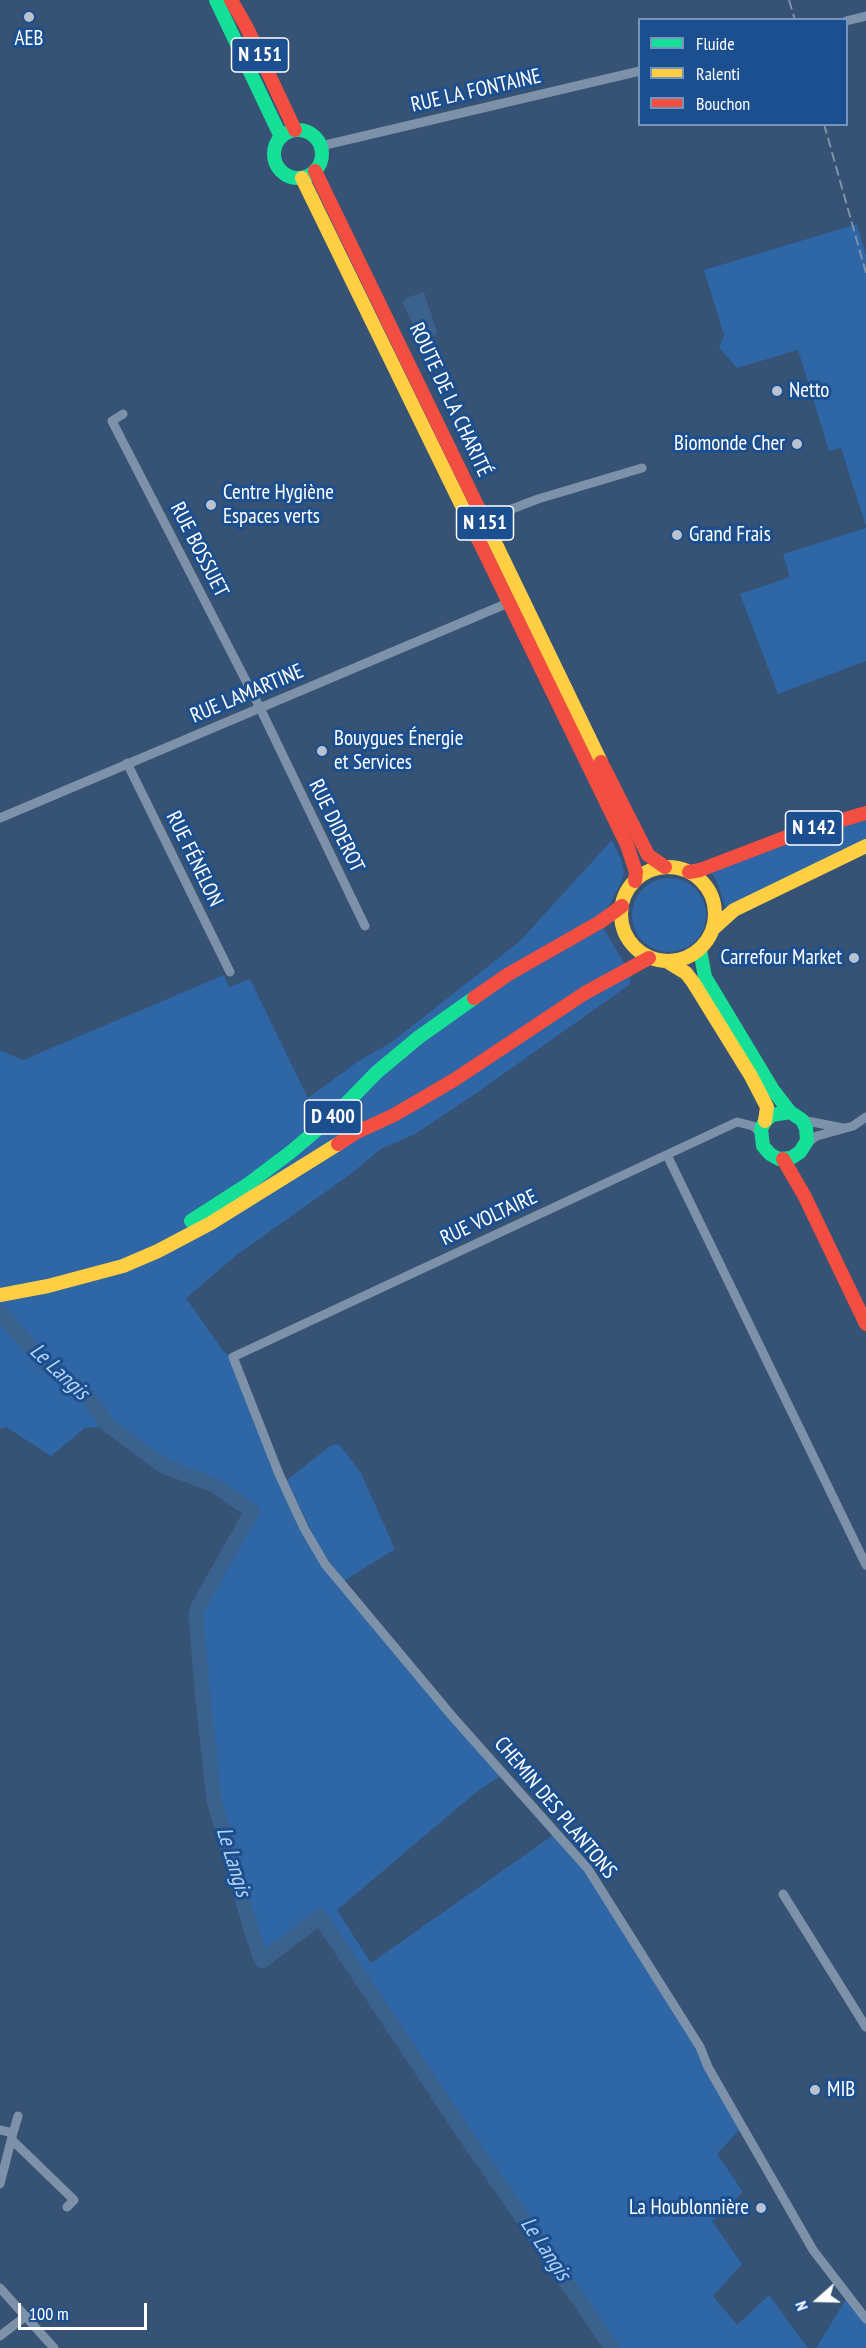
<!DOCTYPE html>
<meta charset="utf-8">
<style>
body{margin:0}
#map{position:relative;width:866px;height:2348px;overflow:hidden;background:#365274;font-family:"PT Sans Narrow",sans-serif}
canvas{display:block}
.legend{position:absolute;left:638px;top:18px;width:210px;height:108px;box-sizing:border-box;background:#1b4f8f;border:2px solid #7695bc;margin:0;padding:8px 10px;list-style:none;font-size:18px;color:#fff}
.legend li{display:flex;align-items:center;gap:12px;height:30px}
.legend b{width:30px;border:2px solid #7695bc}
.north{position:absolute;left:788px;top:2270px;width:60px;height:60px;-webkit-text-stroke:4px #1b4f8f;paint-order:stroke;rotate:250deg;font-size:16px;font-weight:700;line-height:24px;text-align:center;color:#fff}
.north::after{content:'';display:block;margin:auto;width:21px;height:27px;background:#fff;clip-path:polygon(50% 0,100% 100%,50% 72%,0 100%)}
.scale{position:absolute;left:18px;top:2303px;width:129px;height:27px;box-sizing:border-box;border:3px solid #fff;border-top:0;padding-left:8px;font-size:18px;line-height:21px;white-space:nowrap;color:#fff;-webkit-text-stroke:4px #1b4f8f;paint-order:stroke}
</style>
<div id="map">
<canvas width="866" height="2348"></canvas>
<ul class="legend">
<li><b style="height:8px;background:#16e098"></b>Fluide</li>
<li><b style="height:8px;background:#ffcf43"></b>Ralenti</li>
<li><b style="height:8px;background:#f24e42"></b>Bouchon</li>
</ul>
<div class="north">N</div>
<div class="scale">100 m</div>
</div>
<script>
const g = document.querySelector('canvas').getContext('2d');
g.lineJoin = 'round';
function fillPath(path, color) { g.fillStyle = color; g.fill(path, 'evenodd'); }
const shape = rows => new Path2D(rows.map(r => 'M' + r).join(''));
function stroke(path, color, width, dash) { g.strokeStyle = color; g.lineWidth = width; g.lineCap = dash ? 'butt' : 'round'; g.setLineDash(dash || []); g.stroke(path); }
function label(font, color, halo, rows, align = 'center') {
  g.font = font + ' "PT Sans Narrow",sans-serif'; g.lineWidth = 6; g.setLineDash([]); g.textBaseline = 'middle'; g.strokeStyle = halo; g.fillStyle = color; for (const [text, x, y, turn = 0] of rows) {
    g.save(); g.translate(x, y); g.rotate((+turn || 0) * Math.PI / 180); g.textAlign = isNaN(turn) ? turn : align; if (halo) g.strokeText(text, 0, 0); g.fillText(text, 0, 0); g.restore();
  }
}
fillPath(shape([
 [857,224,866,256,866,526,841,448,829,451,798,350,737,368,719,347,724,335,704,270],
 [866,528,866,661,778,694,740,594,790,577,783,554],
 [866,816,866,843,726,909,717,882,710,871],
 [612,840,621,859,624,872,622,881,600,922,631,975,629,985,475,1094,415,1134,381,1149,348,1176,238,1254,186,1298,224,1352,233,1357,314,1547,503,1774,474,1794,337,1910,371,1963,556,1833,620,1919,742,2127,717,2154,743,2192,712,2221,742,2264,713,2296,737,2325,769,2295,808,2348,612,2348,467,2138,320,1917,262,1961,253,1936,214,1801,203,1700,196,1616,198,1607,252,1511,214,1485,163,1466,109,1426,85,1428,51,1456,6,1427,0,1429,0,1050,23,1060,224,975,229,987,250,979,308,1098,360,1060,392,1042,520,941],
 '632 915a37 37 0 1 1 74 0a37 37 0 1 1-74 0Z',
 [339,1444,361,1473,395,1549,344,1581,318,1545,287,1480,330,1446],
 [848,2296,866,2319,866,2348,816,2348]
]), '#2f66a5');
fillPath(shape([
 [424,292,437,332,436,335,426,338,417,333,403,303,406,298]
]), '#3b618d');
stroke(shape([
 [0,1312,46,1365,84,1392,109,1426,163,1466,214,1485,252,1511,198,1607,196,1616,203,1700,214,1801,253,1936,262,1961,320,1917,467,2138,612,2348]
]), '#3b618d', 15);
stroke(shape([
 [846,21,866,16],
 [321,146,640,71],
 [123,414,112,421,260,708,365,926],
 [483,520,538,499,642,468],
 [127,763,230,972],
 [0,818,508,603],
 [802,1120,843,1128],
 [760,1132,753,1126,737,1122,233,1357,279,1474,304,1528,325,1564,452,1716,588,1869,700,2047,708,2067,813,2250,866,2319],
 [805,1144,817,1136,853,1126,866,1117],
 [667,1155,866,1565],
 [783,1894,866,2027],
 [0,2130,13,2133,0,2184],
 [13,2133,18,2116],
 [12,2140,74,2200,67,2207],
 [0,2288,54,2348],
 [0,2336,26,2316]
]), '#7d92a8', 9);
stroke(shape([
 [216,0,281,137],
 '274 154a24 24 0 1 1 48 0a24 24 0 1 1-48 0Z',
 [700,950,705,977,773,1090,790,1112,802,1120,806,1128,807,1141,800,1152,791,1158,779,1159,770,1154,763,1146,761,1129,765,1121,772,1115,790,1112],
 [191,1221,247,1185,292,1151,338,1112,377,1072,419,1037,474,998]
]), '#16e098', 14);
stroke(shape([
 [302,178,477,537],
 [491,534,601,762],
 '621 914a47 47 0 1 1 94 0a47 47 0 1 1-94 0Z',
 [714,928,734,910,866,846],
 [668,962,686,973,693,982,751,1076,767,1107,765,1121],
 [0,1295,48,1286,123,1266,158,1251,211,1223,338,1144]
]), '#ffcf43', 14);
stroke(shape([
 [231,0,247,28,295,130],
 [315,171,491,534],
 [477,537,627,845,636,872,635,881],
 [601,762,648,855,665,867],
 [689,872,700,870,797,833,866,813],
 [474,998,507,975,600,922,622,906],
 [338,1144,355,1133,394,1115,454,1080,585,993,649,958],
 [783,1159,804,1195,866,1324]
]), '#f24e42', 14);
stroke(shape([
 [789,0,795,20],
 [824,124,866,273]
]), '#7e92a7', 2, [10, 4.5]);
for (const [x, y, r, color] of [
 [29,17,6,"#b9c2ce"],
 [777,391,6,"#b9c2ce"],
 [797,444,6,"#b9c2ce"],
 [211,505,6,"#b9c2ce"],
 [677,535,6,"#b9c2ce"],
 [322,751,6,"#b9c2ce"],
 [854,958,6,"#b9c2ce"],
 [815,2090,6,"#b9c2ce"],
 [761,2208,6,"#b9c2ce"]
]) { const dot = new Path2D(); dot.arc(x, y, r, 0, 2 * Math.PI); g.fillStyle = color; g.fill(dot); stroke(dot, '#1b4f8f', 2); }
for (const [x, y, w] of [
 [260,55,57],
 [485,523,57],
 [814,828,57],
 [333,1117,57]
]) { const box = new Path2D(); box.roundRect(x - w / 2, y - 17, w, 34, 4.5); g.fillStyle = '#1b4f8f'; g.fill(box); stroke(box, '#fff', 1.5); }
label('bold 20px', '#fff', null, [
 ["N 151",260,55],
 ["N 151",485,523],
 ["N 142",814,828],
 ["D 400",333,1117]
]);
label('21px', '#fff', '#1b4f8f', [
 ["AEB",29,39,"center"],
 ["Netto",789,391],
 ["Biomonde Cher",785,444,"right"],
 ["Centre Hygiène",223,493],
 ["Espaces verts",223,517],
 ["Grand Frais",689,535],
 ["Bouygues Énergie",334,739],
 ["et Services",334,763],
 ["Carrefour Market",842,958,"right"],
 ["MIB",827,2090],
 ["La Houblonnière",749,2208,"right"]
], 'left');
label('21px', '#fff', '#1b4f8f', [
 ["RUE LA FONTAINE",476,91,-13],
 ["ROUTE DE LA CHARITÉ",450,400,65],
 ["RUE BOSSUET",199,550,63],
 ["RUE LAMARTINE",247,694,-23],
 ["RUE DIDEROT",336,826,64],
 ["RUE FÉNELON",194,859,64],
 ["RUE VOLTAIRE",489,1218,-25],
 ["CHEMIN DES PLANTONS",555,1808,50]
]);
label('italic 22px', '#b5d3f5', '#1b4f8f', [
 ["Le Langis",59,1372,43],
 ["Le Langis",233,1862,73],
 ["Le Langis",545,2249,56]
]);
</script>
